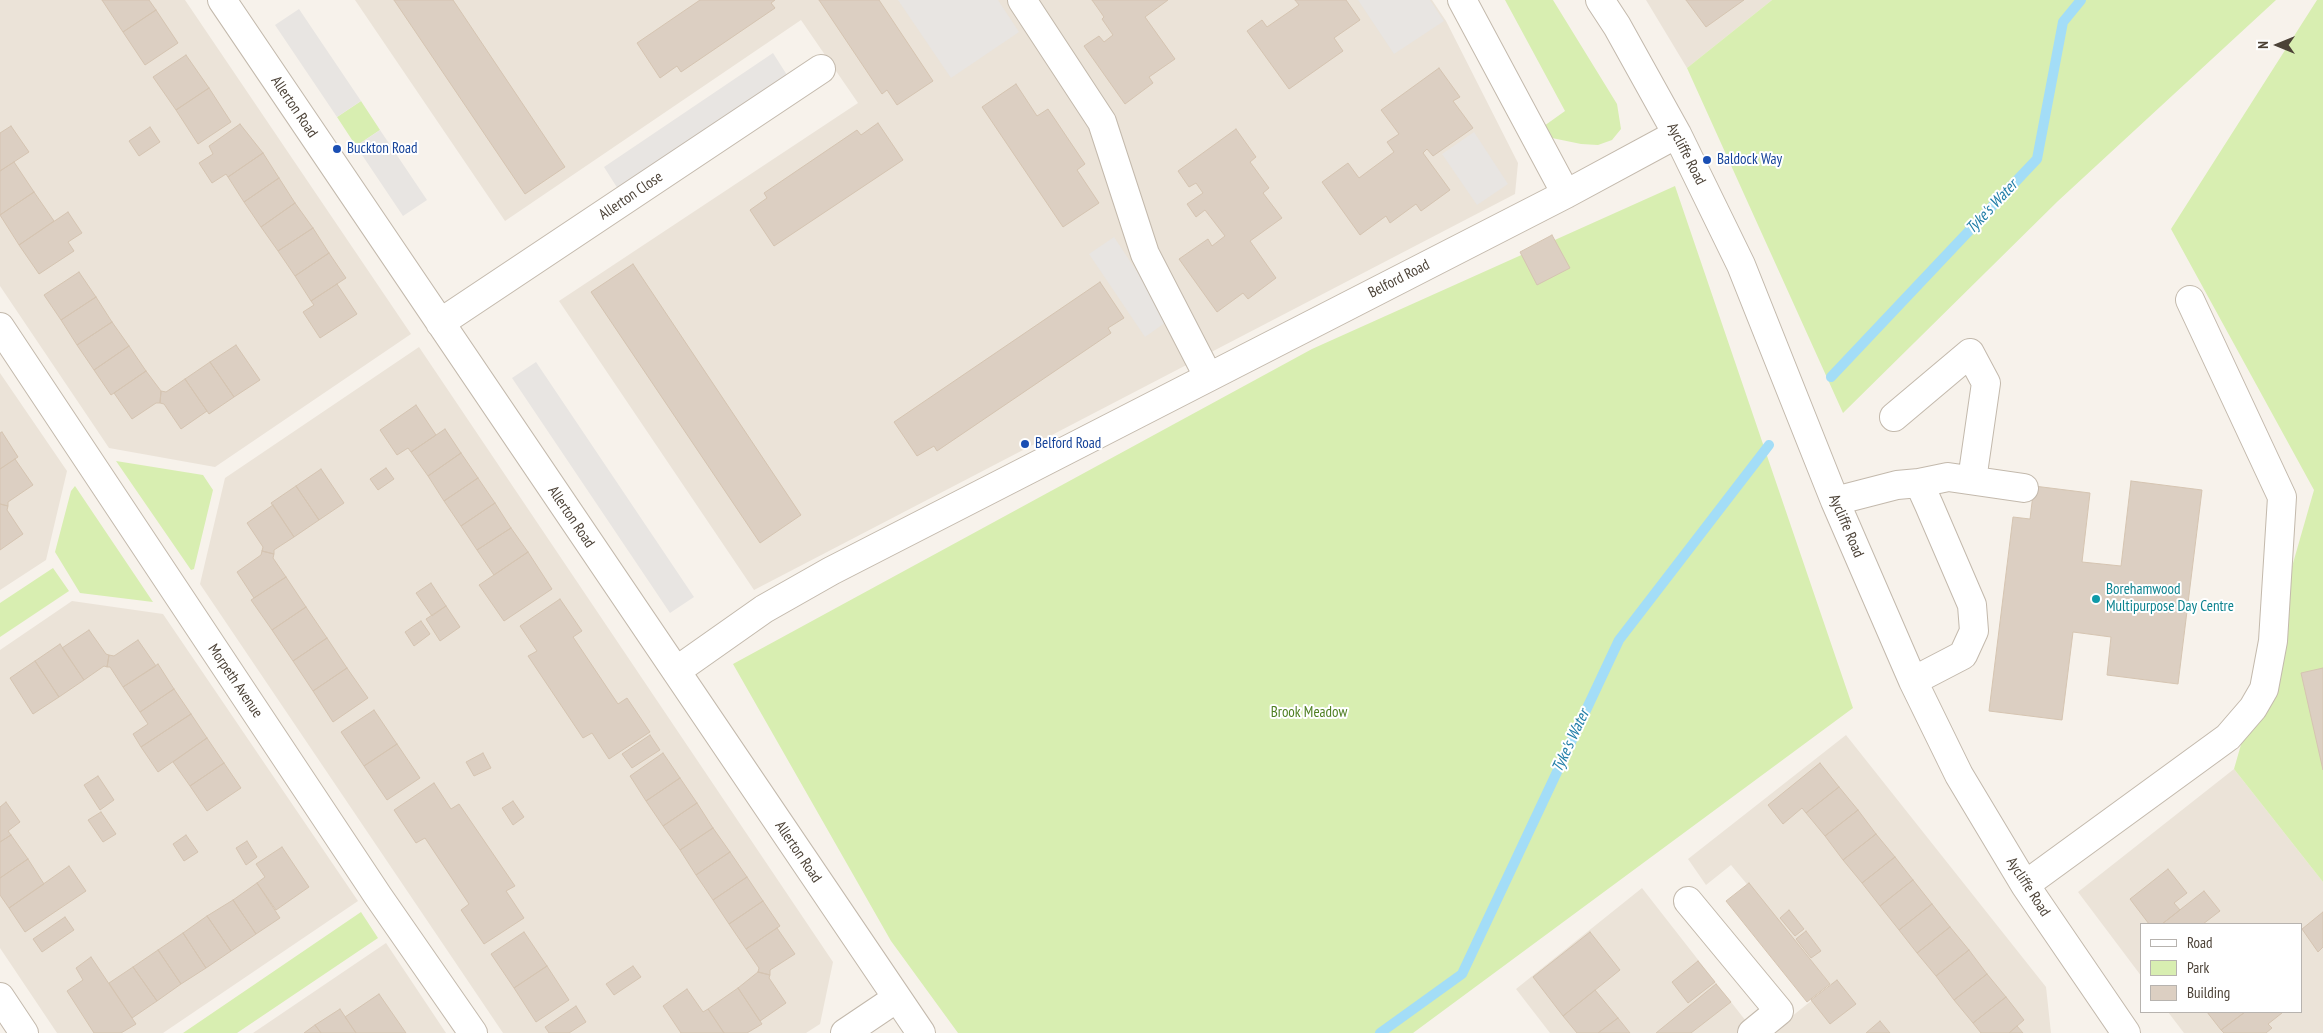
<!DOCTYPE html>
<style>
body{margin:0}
#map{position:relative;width:2323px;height:1033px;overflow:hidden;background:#f7f2eb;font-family:"PT Sans Narrow",sans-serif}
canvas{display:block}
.legend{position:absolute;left:2140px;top:923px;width:162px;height:90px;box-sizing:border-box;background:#fff;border:1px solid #b7b3af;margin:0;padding:6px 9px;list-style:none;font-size:15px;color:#4c4237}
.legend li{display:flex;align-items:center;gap:10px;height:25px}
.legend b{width:25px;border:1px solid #b7b3af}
.north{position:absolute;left:2253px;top:20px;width:50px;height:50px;-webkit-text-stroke:4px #fff;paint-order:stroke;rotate:270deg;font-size:14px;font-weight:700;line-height:20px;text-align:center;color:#4c4237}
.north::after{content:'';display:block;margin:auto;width:18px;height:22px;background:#4c4237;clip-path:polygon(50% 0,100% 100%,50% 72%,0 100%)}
</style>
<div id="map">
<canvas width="2323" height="1033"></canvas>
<ul class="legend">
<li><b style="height:6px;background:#fff"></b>Road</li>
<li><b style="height:14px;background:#d8eeb1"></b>Park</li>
<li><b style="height:14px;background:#dccfc2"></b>Building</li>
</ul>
<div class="north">N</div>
</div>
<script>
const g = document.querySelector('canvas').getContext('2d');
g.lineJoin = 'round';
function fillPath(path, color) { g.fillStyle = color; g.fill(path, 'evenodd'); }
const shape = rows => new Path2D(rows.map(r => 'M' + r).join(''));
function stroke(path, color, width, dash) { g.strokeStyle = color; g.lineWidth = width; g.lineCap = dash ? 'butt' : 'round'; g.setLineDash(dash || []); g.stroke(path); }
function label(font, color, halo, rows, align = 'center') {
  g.font = font + ' "PT Sans Narrow",sans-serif'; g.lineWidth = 4; g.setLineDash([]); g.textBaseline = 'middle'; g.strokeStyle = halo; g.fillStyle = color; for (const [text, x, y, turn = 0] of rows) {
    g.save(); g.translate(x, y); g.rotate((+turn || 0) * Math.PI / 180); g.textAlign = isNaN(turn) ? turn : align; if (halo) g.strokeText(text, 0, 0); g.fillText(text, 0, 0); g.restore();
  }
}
fillPath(shape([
 [0,0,185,0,411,334,215,467,109,448,0,286],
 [355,0,1432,0,1446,21,1518,163,1515,194,754,590,559,301,858,103,801,20,505,221],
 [1646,0,1772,0,1687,68],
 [419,347,833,962,820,1024,806,1033,503,1033,200,584,225,478],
 [0,373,67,471,46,560,0,590],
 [72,601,163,614,358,901,163,1033,57,1033,0,948,0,650],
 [1846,735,2046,987,2051,1033,1771,1033,1831,985,1731,865,1706,885,1688,859],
 [2234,769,2323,882,2323,1033,2184,1033,2168,1012,2302,1012,2302,924,2142,924,2142,977,2078,892],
 [1642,888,1749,1025,1739,1033,1550,1033,1516,989],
 [386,943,446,1033,253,1033]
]), '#ebe3d8');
fillPath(shape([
 [1505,0,1553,0,1617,104,1621,129,1612,140,1598,145,1581,144,1552,138,1544,126,1565,111],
 [1772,0,2276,0,2058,201,1843,413,1687,68],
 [2317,0,2323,0,2323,882,2234,769,2314,490,2171,229],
 [361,101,380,130,356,146,337,117],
 [1675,186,1853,708,1413,1033,958,1033,891,941,733,664,1312,349],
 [116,461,203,475,213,490,194,569,191,570],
 [75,486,153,602,80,593,55,552,71,491],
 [53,568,69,591,0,637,0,603],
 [361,912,378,938,237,1033,183,1033]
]), '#d8eeb1');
fillPath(shape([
 [898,0,998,0,1019,32,951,78],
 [1358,0,1430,0,1444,21,1394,54],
 [299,9,361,101,337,117,275,25],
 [773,53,787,75,618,189,604,167],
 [380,130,427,200,403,216,356,146],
 [1474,132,1508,184,1477,205,1442,154],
 [1114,237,1169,320,1145,337,1089,254],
 [536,362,694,597,670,613,512,378]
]), '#e8e5e2');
stroke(shape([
 [1831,377,2037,159,2063,22,2081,0],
 [1380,1033,1462,974,1619,640,1769,445]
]), '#a3ddf7', 10);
const building = shape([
 [102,0,149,0,156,10,123,32,102,0],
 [394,0,453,0,565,167,525,194,394,0],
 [700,0,775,0,771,3,775,8,681,72,677,66,660,78,637,43,700,0],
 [819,0,879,0,933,81,897,105,887,90,882,94,819,0],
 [1092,0,1168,0,1145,17,1175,59,1149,77,1153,83,1125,104,1084,46,1099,36,1104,42,1113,35,1102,19,1104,17,1092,0],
 [1295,0,1346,0,1360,20,1334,38,1343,51,1289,89,1247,31,1262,20,1267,27,1299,5,1295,0],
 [1686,0,1744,0,1706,27,1686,0],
 [156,10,178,43,145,65,123,32,156,10],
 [186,55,209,88,176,110,153,77,186,55],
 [1439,68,1460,97,1453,101,1473,128,1433,156,1427,149,1423,153,1450,190,1421,211,1416,204,1390,223,1386,216,1360,235,1322,182,1348,163,1359,178,1394,152,1387,142,1399,134,1381,110,1439,68],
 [1016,84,1037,116,1048,109,1085,164,1077,170,1099,203,1063,227,982,107,1016,84],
 [209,88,231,122,198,144,176,110,209,88],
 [878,123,903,160,774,246,750,210,767,198,764,193,857,130,861,135,878,123],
 [240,124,263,153,228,177,226,174,212,183,199,163,213,154,209,146,240,124],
 [11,126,29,152,0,171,0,133,11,126],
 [150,127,160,142,139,156,129,141,150,127],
 [1236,129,1256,157,1250,162,1269,188,1263,193,1282,218,1250,241,1276,278,1248,299,1243,293,1217,312,1179,259,1208,239,1212,246,1225,236,1205,210,1196,217,1187,204,1203,193,1196,183,1189,187,1178,171,1236,129],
 [263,153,279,178,244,202,228,177,263,153],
 [14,162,34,192,0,215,0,171,14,162],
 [279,178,295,203,261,227,244,202,279,178],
 [34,192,54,221,19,245,0,215,34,192],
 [295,203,313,228,278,251,261,227,295,203],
 [68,212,82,233,68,242,74,251,39,274,19,245,68,212],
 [313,228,329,253,295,276,278,251,313,228],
 [1552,235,1570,268,1537,285,1520,252,1552,235],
 [329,253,346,278,311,301,295,276,329,253],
 [633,264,801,515,760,543,591,292,633,264],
 [79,272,96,297,61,320,44,295,79,272],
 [1100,282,1124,318,1108,328,1111,333,937,451,934,446,917,456,894,422,1100,282],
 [337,284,357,314,320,338,303,312,314,305,311,301,337,284],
 [96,297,112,322,77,345,61,320,96,297],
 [112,322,129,346,94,370,77,345,112,322],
 [236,345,260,380,234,397,210,362,236,345],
 [129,346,146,371,111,395,94,370,129,346],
 [210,362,234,397,209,414,185,379,210,362],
 [146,371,161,391,160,403,156,403,132,419,114,393,146,371],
 [185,379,207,411,181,429,164,404,160,403,161,391,166,392,185,379],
 [416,405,436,435,411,452,408,448,397,455,380,430,416,405],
 [445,429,461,453,428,476,411,452,445,429],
 [2,432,18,457,0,469,0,433,2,432],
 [461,453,478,478,444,501,428,476,461,453],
 [15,459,33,485,8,502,8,506,0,504,0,469,15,459],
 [386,468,394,479,378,490,370,479,386,468],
 [321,469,344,503,319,520,296,486,321,469],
 [478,478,495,503,461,526,444,501,478,478],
 [2131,481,2202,490,2178,684,2107,675,2111,637,2073,632,2062,720,1989,711,2013,517,2030,519,2034,486,2090,493,2082,562,2121,566,2131,481],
 [296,486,319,520,294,537,271,503,296,486],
 [495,503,511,528,477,550,461,526,495,503],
 [0,504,8,506,7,510,23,534,0,550,0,504],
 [273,505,294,537,274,550,274,554,262,551,263,547,247,523,273,505],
 [511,528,528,552,494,575,477,550,511,528],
 [262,551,274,554,273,558,286,577,254,598,237,572,261,555,262,551],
 [528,552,552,589,504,621,479,585,528,552],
 [286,577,306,607,272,630,251,600,286,577],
 [431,583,446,606,432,616,416,593,431,583],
 [560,599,582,631,573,637,618,704,627,698,650,732,609,759,592,733,583,738,528,656,537,651,520,626,560,599],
 [446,606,460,627,440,641,426,619,446,606],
 [306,607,327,638,293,661,272,630,306,607],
 [421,621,430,634,414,646,405,632,421,621],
 [89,630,106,654,109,655,107,667,104,666,84,680,62,648,89,630],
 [327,638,347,668,313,691,293,661,327,638],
 [138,640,156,666,123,687,110,667,107,667,109,655,114,656,138,640],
 [60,644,84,680,59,697,35,661,60,644],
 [35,661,59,697,33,714,10,678,35,661],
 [158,664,174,689,140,712,123,687,158,664],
 [347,668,368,698,333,722,313,691,347,668],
 [2323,668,2323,770,2301,673,2323,668],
 [174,689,191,714,141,747,133,734,148,724,140,712,174,689],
 [374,710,397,744,364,766,341,732,374,710],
 [191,714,207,738,158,772,141,747,191,714],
 [650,735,660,750,632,768,622,754,650,735],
 [207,738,224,763,190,786,173,762,207,738],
 [397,744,420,778,387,800,364,766,397,744],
 [483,753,491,768,474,776,466,762,483,753],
 [663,753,680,778,646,801,630,776,663,753],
 [224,763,241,788,207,811,190,786,224,763],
 [1820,763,1839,787,1806,813,1802,808,1783,824,1768,805,1820,763],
 [98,776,114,800,100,810,84,785,98,776],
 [680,778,697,803,663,826,646,801,680,778],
 [434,783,451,809,459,804,515,886,506,891,524,918,484,944,461,910,469,904,425,838,416,843,394,810,434,783],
 [1839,787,1858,810,1825,836,1806,813,1839,787],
 [513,801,524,817,513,825,502,808,513,801],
 [6,802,20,822,8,831,11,835,0,842,0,807,6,802],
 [697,803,713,828,680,850,663,826,697,803],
 [1858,810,1876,834,1843,860,1825,836,1858,810],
 [101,812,116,834,103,842,88,820,101,812],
 [713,828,730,852,696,875,680,850,713,828],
 [1876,834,1895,857,1862,883,1843,860,1876,834],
 [11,835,28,859,0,878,0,842,11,835],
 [186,835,198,852,184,861,173,844,186,835],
 [247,841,257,857,246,865,236,848,247,841],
 [282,847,309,887,276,910,257,883,265,877,256,864,282,847],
 [730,852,747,877,713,900,696,875,730,852],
 [1895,857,1913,880,1880,906,1862,883,1895,857],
 [28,859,44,884,9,908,0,895,0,878,28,859],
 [69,866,86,891,25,932,9,908,69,866],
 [2168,869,2187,893,2174,903,2180,910,2162,924,2149,924,2130,899,2168,869],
 [747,877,763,901,729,924,713,900,747,877],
 [1913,880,1932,904,1899,930,1880,906,1913,880],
 [257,883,280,918,256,934,233,900,257,883],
 [1749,883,1830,984,1807,1002,1726,901,1749,883],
 [2204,891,2220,911,2203,924,2162,924,2204,891],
 [233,900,256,934,231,951,207,916,233,900],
 [763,901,780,926,746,949,729,924,763,901],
 [1932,904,1950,927,1917,953,1899,930,1932,904],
 [1789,910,1804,929,1795,936,1780,918,1789,910],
 [2323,912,2323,947,2318,952,2302,929,2323,912],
 [207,916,231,951,206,968,183,933,207,916],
 [65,917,74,930,42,952,33,939,65,917],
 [1950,927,1969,950,1936,976,1917,953,1950,927],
 [777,928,795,954,770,970,770,975,758,972,759,968,746,949,777,928],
 [1806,931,1821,951,1811,958,1796,939,1806,931],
 [524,932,547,966,514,988,491,954,524,932],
 [1590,932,1620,970,1563,1016,1533,977,1590,932],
 [183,933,206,968,181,984,158,950,183,933],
 [158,950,181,984,157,1001,133,967,158,950],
 [1969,950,1987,974,1954,1000,1936,976,1969,950],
 [91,957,136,1024,121,1033,94,1033,67,991,83,980,76,968,91,957],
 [1698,961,1715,982,1688,1003,1672,982,1698,961],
 [547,966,569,1000,536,1022,514,988,547,966],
 [633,966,641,977,614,995,606,984,633,966],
 [133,967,157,1001,132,1018,109,983,133,967],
 [758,972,770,975,769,978,786,1003,760,1021,738,988,758,972],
 [1987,974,2006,997,1973,1023,1954,1000,1987,974],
 [1837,980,1856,1004,1830,1024,1811,1000,1837,980],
 [1716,984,1731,1002,1691,1033,1656,1033,1716,984],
 [738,988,762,1024,747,1033,724,1033,708,1009,738,988],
 [687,989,703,1012,708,1009,724,1033,681,1033,663,1006,687,989],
 [1595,990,1618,1018,1598,1033,1577,1033,1563,1016,1595,990],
 [379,994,406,1033,356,1033,345,1017,379,994],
 [2006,997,2024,1020,2009,1033,1981,1033,1973,1023,2006,997],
 [576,1006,586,1022,569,1033,549,1033,545,1027,576,1006],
 [340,1009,356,1033,321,1033,315,1025,340,1009],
 [2207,1012,2245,1012,2221,1030,2207,1012],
 [2245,1012,2281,1012,2282,1013,2268,1024,2272,1028,2266,1033,2224,1033,2221,1030,2245,1012],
 [1618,1018,1630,1033,1598,1033,1618,1018],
 [1880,1021,1890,1033,1866,1033,1880,1021],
 [315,1025,321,1033,304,1033,315,1025],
 [2017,1026,2023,1033,2009,1033,2017,1026]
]);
fillPath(building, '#dccfc2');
stroke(building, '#d5c4b1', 1);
const minor = shape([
 [222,0,921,1033],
 [1022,0,1102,122,1145,254,1208,376],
 [1462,0,1566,194],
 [1600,0,1617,26,1677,134,1741,265,1835,501,1913,681,1959,775,2025,885,2126,1033],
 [440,323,821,69],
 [0,327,378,896,473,1033],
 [1894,417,1970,353,1986,383,1972,480],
 [1919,483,1948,477,2024,488],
 [1835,501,1897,485,1919,483,1929,505,1972,605,1974,631,1963,655,1913,681],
 [676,671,764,609,831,571,1566,194,1677,134],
 [2025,885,2228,737,2253,708,2264,689,2273,641,2282,497,2190,300],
 [1688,901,1779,1011,1752,1033],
 [0,997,24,1033],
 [845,1033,897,998]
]);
stroke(minor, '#c3b9ac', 30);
stroke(minor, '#fff', 28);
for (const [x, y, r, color] of [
 [337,149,5,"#1a4fb4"],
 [1707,160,5,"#1a4fb4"],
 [1025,444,5,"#1a4fb4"],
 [2096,599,5,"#0f9aa8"]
]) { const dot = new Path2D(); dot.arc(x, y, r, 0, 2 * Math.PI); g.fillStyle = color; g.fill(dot); stroke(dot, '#fff', 2); }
label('15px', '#4c4237', '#fff', [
 ["Allerton Road",294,107,56],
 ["Aycliffe Road",1686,154,63],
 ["Allerton Close",631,196,-34],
 ["Belford Road",1399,279,-27],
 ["Allerton Road",571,517,56],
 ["Aycliffe Road",1846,526,67],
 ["Morpeth Avenue",235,681,56],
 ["Allerton Road",798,852,56],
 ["Aycliffe Road",2028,887,57]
]);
label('15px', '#164399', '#fff', [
 ["Buckton Road",347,149],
 ["Baldock Way",1717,160],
 ["Belford Road",1035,444]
], 'left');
label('15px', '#0d838f', '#fff', [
 ["Borehamwood",2106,590],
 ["Multipurpose Day Centre",2106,607]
], 'left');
label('15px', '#4f7f23', '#fff', [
 ["Brook Meadow",1309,713]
]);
label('italic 16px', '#227ea8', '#fff', [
 ["Tyke's Water",1992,207,-47],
 ["Tyke's Water",1571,741,-65]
]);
</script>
